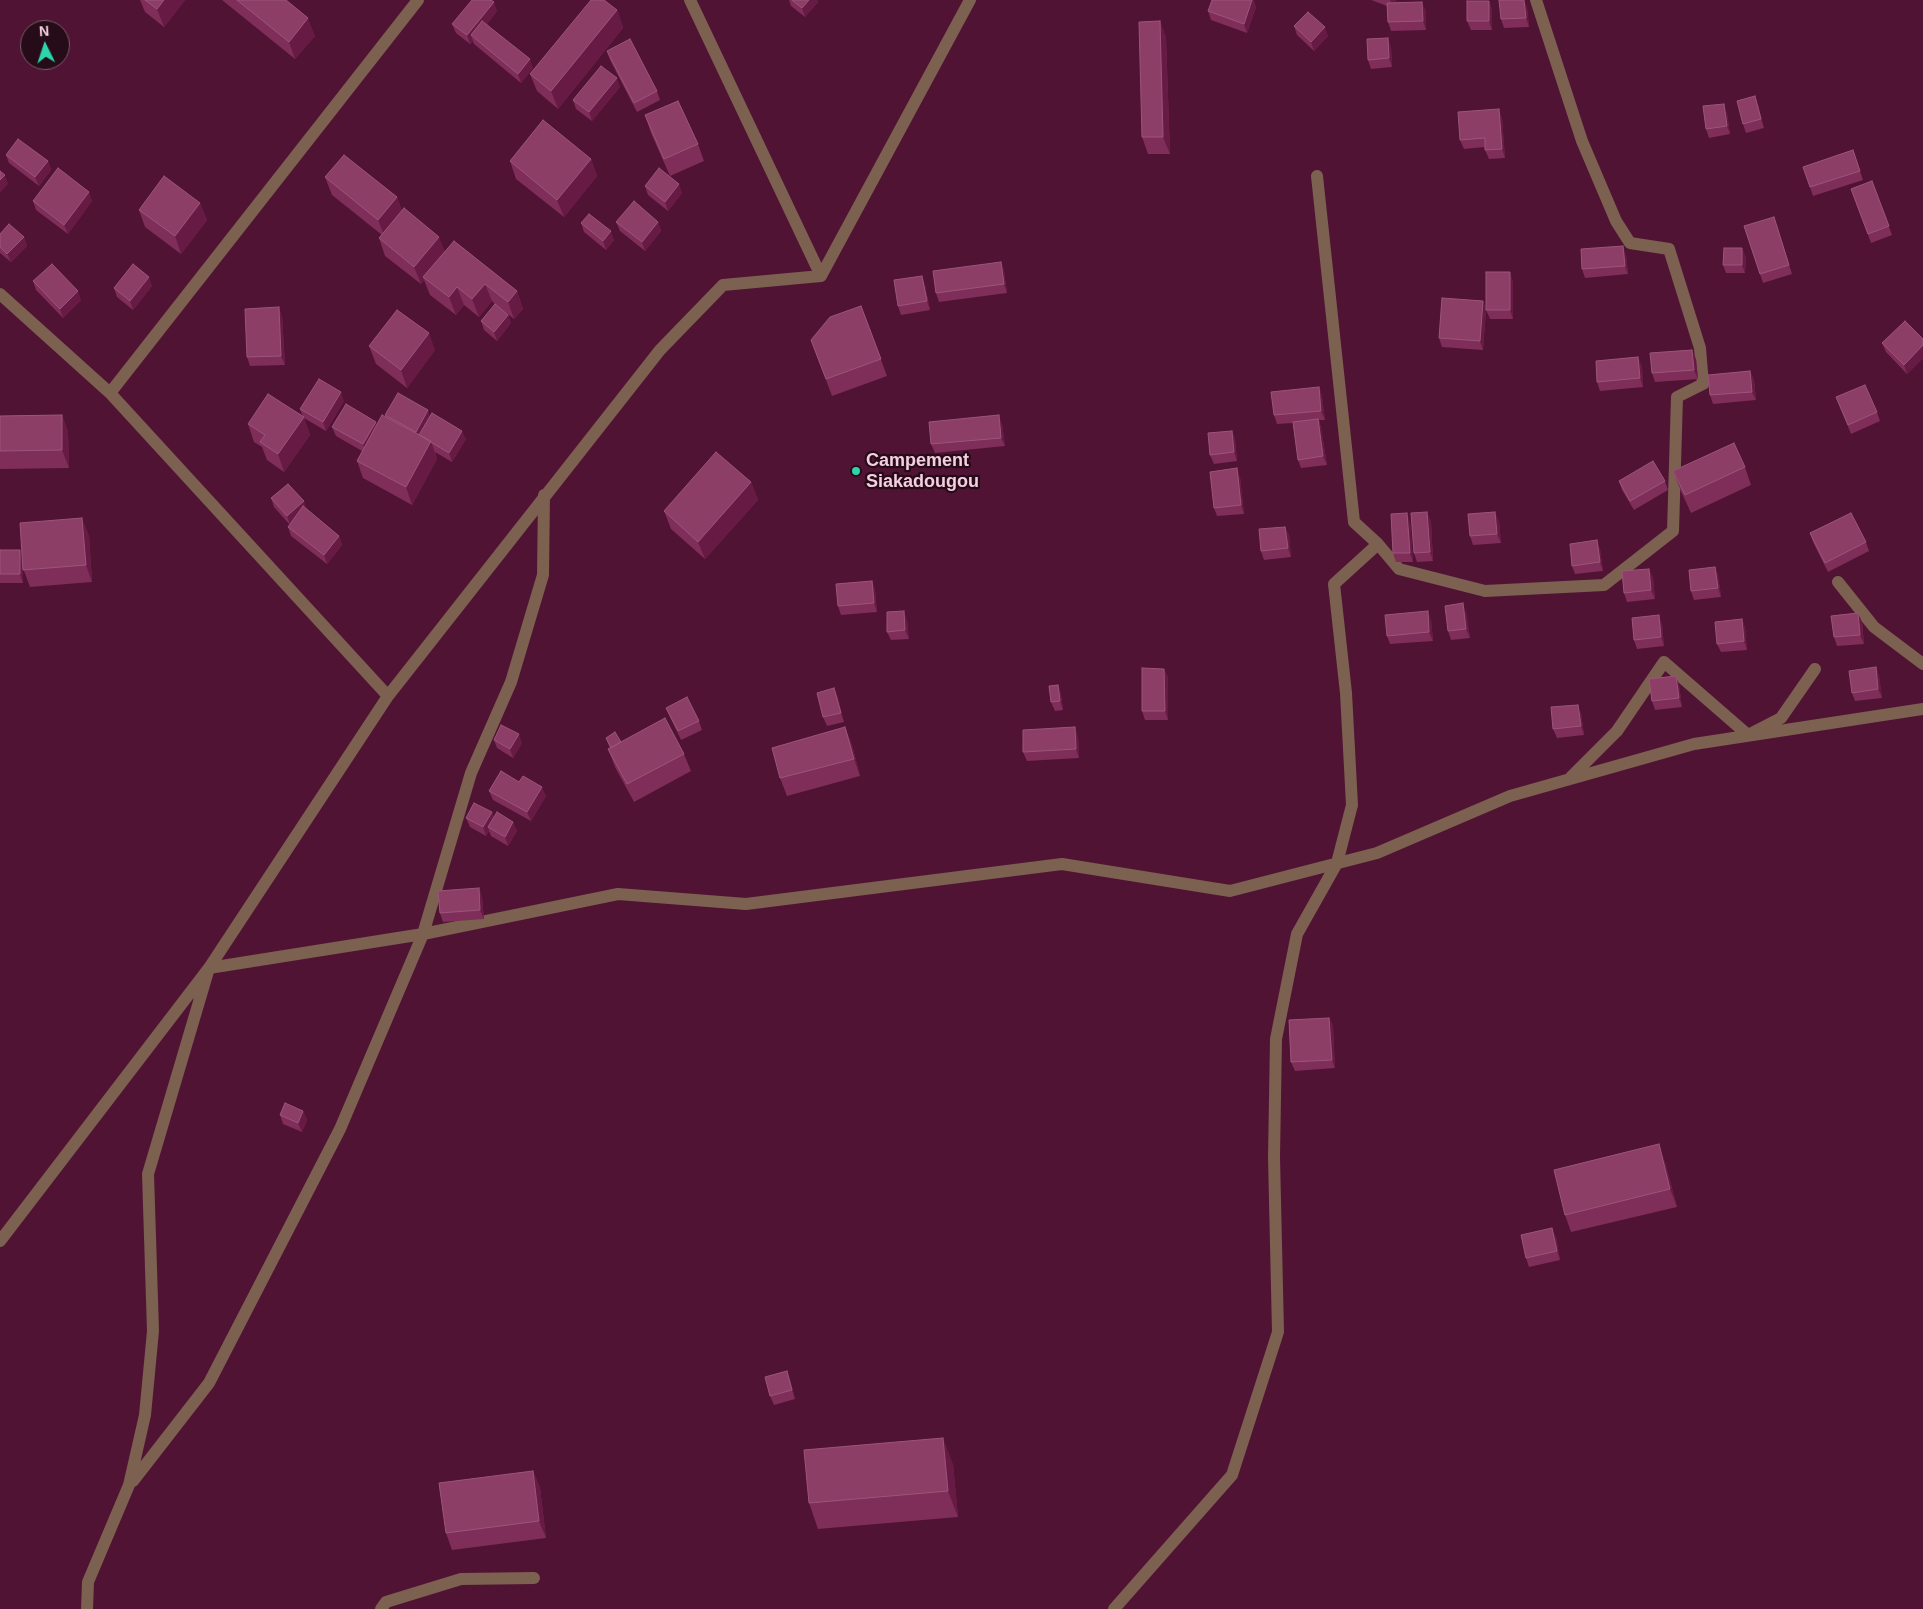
<!DOCTYPE html>
<style>
body{margin:0}
#map{position:relative;width:1923px;height:1609px;overflow:hidden;background:#501334;font-family:Helvetica,sans-serif}
canvas{display:block}
.north{position:absolute;left:20px;top:20px;width:50px;height:50px;box-sizing:border-box;background:#260c19;border:1px solid #795a68;border-radius:50%;rotate:356deg;font-size:14px;font-weight:700;line-height:20px;text-align:center;color:#f5cedf}
.north::after{content:'';display:block;margin:auto;width:18px;height:22px;background:#2dd5ab;clip-path:polygon(50% 0,100% 100%,50% 72%,0 100%)}
</style>
<div id="map">
<canvas width="1923" height="1609"></canvas>
<div class="north">N</div>
</div>
<script>
const g = document.querySelector('canvas').getContext('2d');
g.lineJoin = 'round';
const shape = rows => new Path2D(rows.map(r => 'M' + r).join(''));
function stroke(path, color, width, dash) { g.strokeStyle = color; g.lineWidth = width; g.lineCap = dash ? 'butt' : 'round'; g.setLineDash(dash || []); g.stroke(path); }
function fillPath(path, color) { g.fillStyle = color; g.fill(path, 'evenodd'); }
function label(font, color, halo, rows, align = 'center') {
  g.font = font + ' Helvetica,sans-serif'; g.lineWidth = 4.5; g.setLineDash([]); g.textBaseline = 'middle'; g.strokeStyle = halo; g.fillStyle = color; for (const [text, x, y, turn = 0] of rows) {
    g.save(); g.translate(x, y); g.rotate((+turn || 0) * Math.PI / 180); g.textAlign = isNaN(turn) ? turn : align; if (halo) g.strokeText(text, 0, 0); g.fillText(text, 0, 0); g.restore();
  }
}
stroke(shape([
 [690,0,821,276],
 [1317,176,1354,522,1378,544,1399,569,1485,591,1604,585,1673,531,1677,397,1703,384,1700,348,1669,249,1630,243,1616,221,1582,141,1536,0],
 [0,294,110,393,388,696],
 [110,393,418,0],
 [1838,582,1874,627,1923,664],
 [1571,777,1617,731,1664,662,1748,735,1781,718,1815,669],
 [0,1241,209,968,388,696,660,350,723,285,821,276,970,0],
 [133,1481,209,1383,340,1129,423,934,471,773,511,682,543,575,544,495],
 [87,1609,88,1582,129,1485,145,1415,153,1331,148,1174,209,968,423,934,618,894,746,904,1062,864,1230,891,1377,853,1510,796,1694,744,1923,709],
 [381,1609,386,1602,461,1579,534,1578],
 [1114,1609,1232,1475,1278,1332,1274,1157,1276,1039,1297,934,1337,863,1352,805,1346,693,1334,584,1378,544]
]), '#7c6050', 12);
fillPath(shape([
 [140,0,185,0,164,27,145,12],
 [222,0,286,0,315,36,295,59],
 [789,0,817,0,818,2,805,17,791,6],
 [1371,0,1396,0,1395,3,1426,11,1426,30,1391,31,1388,22,1387,6],
 [1489,1,1492,10,1492,30,1471,30,1467,21],
 [1256,7,1247,33,1211,20,1208,11],
 [1527,7,1529,27,1504,28,1501,19],
 [617,10,623,28,558,109,537,91,530,74],
 [497,11,487,24,533,68,521,83,474,44,473,41,470,44,456,33,452,24],
 [1160,21,1166,38,1170,154,1148,154,1142,137],
 [1294,26,1328,36,1314,51,1297,35],
 [1391,47,1392,67,1371,69,1368,60],
 [607,51,657,91,660,100,637,112,610,60],
 [620,87,592,121,576,109,573,100],
 [1758,105,1764,128,1746,133,1743,124],
 [1727,113,1730,134,1709,138,1706,129],
 [645,115,698,144,704,161,670,176,651,133],
 [1502,118,1505,158,1489,159,1485,150,1485,147,1464,149,1460,140],
 [1853,150,1863,180,1813,196,1803,167],
 [6,155,48,161,51,170,39,186,9,163],
 [591,159,597,176,564,217,516,179,510,161],
 [325,177,397,197,402,211,445,252,517,291,523,309,514,319,505,312,508,315,511,323,497,341,484,330,481,321,495,304,492,301,479,317,464,305,456,315,430,295,424,280,421,284,385,256,379,238,382,235,332,195],
 [1872,181,1892,235,1871,243,1851,189],
 [645,186,682,193,668,211,648,195],
 [33,201,92,201,68,234,36,210],
 [200,203,207,220,181,254,145,227,139,210],
 [616,222,658,222,661,231,645,251,620,231],
 [581,223,614,240,606,250,584,232],
 [1777,226,1792,274,1763,283,1760,274],
 [0,234,24,237,27,246,11,262,0,253],
 [1626,255,1628,274,1585,278,1582,269],
 [1746,257,1745,273,1726,273,1723,265],
 [1001,262,1004,271,1007,293,939,302,936,293],
 [33,281,81,300,63,318,36,290],
 [1513,281,1513,319,1490,319,1486,310],
 [925,285,930,310,901,315,898,306],
 [152,286,133,310,117,297,114,288],
 [1483,301,1486,310,1483,350,1442,347,1439,338],
 [861,306,887,376,832,396,811,340],
 [282,316,285,365,250,366,247,357],
 [1923,339,1923,358,1907,374,1886,352,1882,343],
 [369,346,435,350,407,388,376,364],
 [1696,359,1698,379,1655,382,1652,373],
 [1642,366,1643,387,1600,391,1597,382],
 [1750,371,1754,380,1756,400,1713,404,1710,395],
 [1319,387,1322,396,1325,420,1319,420,1321,428,1327,465,1301,468,1298,460,1293,423,1277,424,1274,415],
 [1836,397,1877,412,1880,421,1851,434],
 [344,401,326,431,304,418,310,435,284,472,267,460,262,447,254,442,248,424,303,417,300,409],
 [62,415,68,432,69,468,0,469,0,416],
 [385,415,430,416,466,439,452,462,435,452,437,459,412,505,363,478,357,461,362,451,336,436,332,427,377,424,386,417],
 [1002,424,1005,446,935,453,931,444],
 [1232,431,1235,439,1237,461,1214,464,1210,455],
 [1745,467,1751,485,1691,513,1680,489,1673,471],
 [1240,477,1244,514,1217,516,1214,508],
 [1619,481,1665,481,1668,490,1634,510,1622,490],
 [751,482,758,500,705,559,671,529,664,511],
 [271,498,307,509,339,536,342,545,327,564,291,536,288,527,290,525,274,507],
 [1431,521,1433,561,1417,562,1414,553],
 [1499,521,1501,543,1473,545,1470,536],
 [1410,522,1413,562,1396,562,1393,553],
 [1285,527,1289,535,1291,557,1264,560,1261,551],
 [1810,533,1866,542,1869,551,1828,572,1813,542],
 [89,535,92,582,30,587,23,568,23,583,0,583,0,550,22,557],
 [1600,549,1603,571,1575,574,1572,566],
 [1715,567,1718,575,1721,597,1694,600,1691,591],
 [1653,577,1655,599,1627,602,1624,593],
 [872,581,875,590,877,612,841,615,838,606],
 [1466,612,1470,638,1451,640,1448,631],
 [1742,619,1745,628,1747,650,1721,652,1717,644],
 [907,620,909,639,891,640,887,632],
 [1431,620,1433,641,1390,644,1387,636],
 [1862,622,1864,644,1837,646,1834,637],
 [1662,624,1664,646,1637,649,1634,640],
 [1876,667,1879,676,1882,698,1855,701,1852,693],
 [1164,669,1168,678,1168,720,1145,720,1142,711],
 [1058,685,1061,694,1063,710,1055,711,1051,702],
 [1679,685,1682,707,1655,710,1652,701],
 [834,688,844,722,827,726,823,717],
 [666,708,699,721,702,730,681,740,670,717],
 [1581,713,1584,735,1557,738,1553,729],
 [845,727,852,745,860,776,787,796,780,778],
 [1078,736,1079,758,1027,761,1023,752],
 [606,738,621,742,684,754,691,771,634,802,615,767,608,749,610,748],
 [494,740,522,743,513,758,497,748],
 [519,782,546,796,531,821,493,800,489,791],
 [492,812,494,818,513,822,517,831,508,846,491,836,489,831,486,836,470,827,466,818],
 [479,888,482,897,484,919,443,922,440,913],
 [1329,1018,1333,1026,1335,1068,1295,1071,1291,1062],
 [303,1111,307,1120,302,1132,283,1124,280,1115],
 [1665,1162,1677,1207,1571,1232,1565,1215],
 [1556,1237,1560,1260,1529,1267,1526,1258],
 [790,1380,795,1399,774,1405,770,1396],
 [953,1464,958,1517,818,1529,809,1503],
 [533,1471,540,1488,546,1538,452,1550,446,1533]
]), '#7f2d59');
fillPath(shape([
 [164,0,185,0,164,27,157,9],
 [809,0,817,0,818,2,805,17,802,8],
 [1252,0,1254,0,1256,7,1247,33,1244,24],
 [1390,0,1396,0,1393,8],
 [1524,0,1527,7,1529,27,1526,18],
 [1489,1,1492,10,1492,30,1489,21],
 [494,2,497,11,475,39,471,35,473,41,470,44,467,35],
 [1422,2,1426,11,1426,30,1423,21],
 [617,10,623,28,558,109,551,91],
 [308,18,315,36,295,59,289,42],
 [1160,21,1166,38,1170,154,1163,137],
 [1325,27,1328,36,1314,51,1311,42],
 [1388,38,1391,47,1392,67,1389,58],
 [530,59,533,68,521,83,518,74],
 [617,78,620,87,592,121,589,112],
 [1755,96,1758,105,1764,128,1761,119],
 [1724,104,1727,113,1730,134,1727,126],
 [1499,109,1502,118,1505,158,1502,149],
 [591,159,597,176,564,217,557,200],
 [48,161,51,170,39,186,35,177],
 [5,175,8,184,0,193,0,180],
 [679,184,682,193,668,211,665,202],
 [89,192,92,201,68,234,64,225],
 [397,197,403,215,385,238,378,220],
 [200,203,207,220,181,254,175,236],
 [658,222,661,231,645,251,642,242],
 [611,231,614,240,606,250,603,241],
 [24,237,27,246,11,262,7,254],
 [439,237,446,254,423,277,424,280,421,284,414,267],
 [1623,246,1626,255,1628,274,1625,266],
 [1742,248,1746,257,1745,273,1742,265],
 [1001,262,1004,271,1007,293,1004,284],
 [1510,272,1513,281,1513,319,1510,310],
 [922,276,925,285,930,310,927,301],
 [149,277,152,286,133,310,130,301],
 [485,284,492,301,479,317,472,299],
 [457,287,464,305,456,315,449,297],
 [78,291,81,300,63,318,60,309],
 [517,291,523,309,514,319,508,302],
 [1483,301,1486,310,1483,350,1480,341],
 [279,307,282,316,285,365,281,356],
 [508,315,511,323,497,341,494,332],
 [429,333,435,350,407,388,401,370],
 [1923,345,1923,358,1907,374,1904,365],
 [1692,350,1696,359,1698,379,1694,370],
 [1638,357,1642,366,1643,387,1640,378],
 [1750,371,1754,380,1756,400,1752,392],
 [1319,387,1322,396,1325,420,1321,411],
 [341,392,344,401,326,431,323,422],
 [428,410,431,419,419,441,416,432],
 [62,415,68,432,69,468,62,450],
 [999,415,1002,424,1005,446,1001,438],
 [304,417,310,435,284,472,278,454],
 [1318,419,1321,428,1327,465,1323,456],
 [376,422,379,431,366,453,363,444],
 [462,431,466,439,452,462,449,453],
 [1232,431,1235,439,1237,461,1234,452],
 [431,441,437,459,412,505,406,487],
 [1237,468,1240,477,1244,514,1241,505],
 [751,482,758,500,705,559,698,542],
 [304,501,307,510,290,525,287,516],
 [1427,512,1431,521,1433,561,1430,552],
 [1495,512,1499,521,1501,543,1497,534],
 [1407,513,1410,522,1413,562,1410,553],
 [82,518,89,535,92,582,86,565],
 [1285,527,1289,535,1291,557,1288,548],
 [339,536,342,545,327,564,324,555],
 [1597,540,1600,549,1603,571,1600,562],
 [20,550,23,559,23,583,20,574],
 [1715,567,1718,575,1721,597,1718,588],
 [1649,569,1653,577,1655,599,1651,590],
 [872,581,875,590,877,612,874,603],
 [1463,603,1466,612,1470,638,1466,629],
 [904,611,907,620,909,639,905,630],
 [1428,611,1431,620,1433,641,1429,632],
 [1858,613,1862,622,1864,644,1860,635],
 [1659,615,1662,624,1664,646,1661,637],
 [1742,619,1745,628,1747,650,1744,641],
 [1876,667,1879,676,1882,698,1878,689],
 [1164,669,1168,678,1168,720,1165,711],
 [1676,676,1679,685,1682,707,1679,698],
 [1058,685,1061,694,1063,710,1060,701],
 [834,688,838,697,844,722,841,713],
 [1578,705,1581,713,1584,735,1581,726],
 [845,727,852,745,860,776,854,759],
 [1075,727,1078,736,1079,758,1076,749],
 [519,734,522,743,513,758,510,749],
 [542,787,546,796,531,821,527,812],
 [492,812,495,821,488,827,489,831,486,836,483,827],
 [513,822,517,831,508,846,505,837],
 [479,888,482,897,484,919,480,910],
 [1329,1018,1333,1026,1335,1068,1332,1060],
 [303,1111,307,1120,302,1132,298,1123],
 [1659,1144,1665,1162,1677,1207,1670,1189],
 [1552,1228,1556,1237,1560,1260,1557,1251],
 [787,1371,790,1380,795,1399,792,1390],
 [943,1438,953,1464,958,1517,948,1491],
 [533,1471,540,1488,546,1538,539,1521]
]), '#671b44');
const building = shape([
 [145,0,164,0,157,9,145,0],
 [237,0,286,0,308,18,289,42,237,0],
 [472,0,491,0,494,2,467,35,452,24,472,0],
 [591,0,604,0,617,10,551,91,530,74,591,0],
 [792,0,809,0,802,8,792,0],
 [1212,0,1252,0,1244,24,1208,11,1212,0],
 [1499,0,1524,0,1526,18,1501,19,1499,0],
 [1467,1,1489,1,1489,21,1467,21,1467,1],
 [1422,2,1423,21,1388,22,1387,3,1422,2],
 [1308,12,1325,27,1311,42,1294,26,1308,12],
 [482,21,530,59,518,74,471,35,482,21],
 [1160,21,1163,137,1142,137,1139,22,1160,21],
 [1388,38,1389,58,1368,60,1367,39,1388,38],
 [630,39,657,91,634,103,607,51,630,39],
 [601,66,617,78,589,112,573,100,601,66],
 [1755,96,1761,119,1743,124,1737,101,1755,96],
 [678,101,698,144,664,159,645,115,678,101],
 [1724,104,1727,126,1706,129,1703,106,1724,104],
 [1499,109,1502,149,1485,150,1485,138,1460,140,1458,112,1499,109],
 [543,120,591,159,557,200,510,161,543,120],
 [18,139,48,161,35,177,6,155,18,139],
 [1853,150,1860,171,1810,187,1803,167,1853,150],
 [344,155,397,197,378,220,325,177,344,155],
 [58,168,89,192,64,225,33,201,58,168],
 [659,168,679,184,665,202,645,186,659,168],
 [0,171,5,175,0,180,0,171],
 [164,176,200,203,175,236,139,210,164,176],
 [1872,181,1889,226,1868,234,1851,189,1872,181],
 [634,201,658,222,642,242,616,222,634,201],
 [404,208,439,237,414,267,379,238,404,208],
 [589,214,611,231,603,241,581,223,589,214],
 [1774,217,1789,265,1760,274,1744,226,1774,217],
 [9,224,24,237,7,254,0,247,0,234,9,224],
 [454,241,517,291,508,302,485,284,472,299,457,287,449,297,423,277,454,241],
 [1623,246,1625,266,1582,269,1581,249,1623,246],
 [1724,248,1742,248,1742,265,1723,265,1724,248],
 [1001,262,1004,284,936,293,933,271,1001,262],
 [52,264,78,291,60,309,33,281,52,264],
 [133,264,149,277,130,301,114,288,133,264],
 [1486,272,1510,272,1510,310,1486,310,1486,272],
 [922,276,927,301,898,306,894,280,922,276],
 [1442,298,1483,301,1480,341,1439,338,1442,298],
 [495,304,508,315,494,332,481,321,495,304],
 [861,306,881,359,826,379,811,340,830,317,861,306],
 [279,307,281,356,247,357,245,309,279,307],
 [397,310,429,333,401,370,369,346,397,310],
 [1905,321,1923,339,1923,345,1904,365,1882,343,1905,321],
 [1692,350,1694,370,1652,373,1650,353,1692,350],
 [1638,357,1640,378,1597,382,1596,361,1638,357],
 [1750,371,1752,392,1710,395,1708,375,1750,371],
 [319,379,341,392,323,422,300,409,319,379],
 [1865,385,1877,412,1848,425,1836,397,1865,385],
 [1319,387,1321,411,1274,415,1271,392,1319,387],
 [398,393,428,410,416,432,385,415,398,393],
 [268,394,304,417,278,454,260,442,265,435,248,424,268,394],
 [346,404,376,422,363,444,332,427,346,404],
 [432,413,462,431,449,453,419,435,432,413],
 [62,415,62,450,0,451,0,416,62,415],
 [382,415,431,441,406,487,357,461,382,415],
 [999,415,1001,438,931,444,929,422,999,415],
 [1318,419,1323,456,1298,460,1293,422,1318,419],
 [1232,431,1234,452,1210,455,1208,433,1232,431],
 [1734,443,1745,467,1685,495,1673,471,1734,443],
 [716,452,751,482,698,542,664,511,716,452],
 [1653,461,1665,481,1630,501,1619,481,1653,461],
 [1237,468,1241,505,1214,508,1210,472,1237,468],
 [288,484,304,501,287,516,271,498,288,484],
 [303,506,339,536,324,555,288,527,303,506],
 [1427,512,1430,552,1414,553,1411,513,1427,512],
 [1495,512,1497,534,1470,536,1468,514,1495,512],
 [1407,513,1410,553,1393,553,1391,514,1407,513],
 [1851,513,1866,542,1825,563,1810,533,1851,513],
 [82,518,86,565,23,570,20,523,82,518],
 [1285,527,1288,548,1261,551,1259,529,1285,527],
 [1597,540,1600,562,1572,566,1570,544,1597,540],
 [0,550,20,550,20,574,0,574,0,550],
 [1715,567,1718,588,1691,591,1689,570,1715,567],
 [1649,569,1651,590,1624,593,1622,571,1649,569],
 [872,581,874,603,838,606,836,584,872,581],
 [1463,603,1466,629,1448,631,1445,606,1463,603],
 [904,611,905,630,887,632,887,612,904,611],
 [1428,611,1429,632,1387,636,1385,615,1428,611],
 [1858,613,1860,635,1834,637,1831,616,1858,613],
 [1659,615,1661,637,1634,640,1632,618,1659,615],
 [1742,619,1744,641,1717,644,1715,622,1742,619],
 [1876,667,1878,689,1852,693,1849,671,1876,667],
 [1142,668,1164,669,1165,711,1142,711,1142,668],
 [1676,676,1679,698,1652,701,1649,679,1676,676],
 [1058,685,1060,701,1051,702,1049,686,1058,685],
 [834,688,841,713,823,717,817,693,834,688],
 [687,697,699,721,678,731,666,708,687,697],
 [1578,705,1581,726,1553,729,1551,707,1578,705],
 [665,718,684,754,627,784,608,749,665,718],
 [501,725,519,734,510,749,494,740,501,725],
 [845,727,854,759,780,778,772,748,845,727],
 [1075,727,1076,749,1023,752,1023,730,1075,727],
 [615,732,621,742,611,748,606,738,615,732],
 [501,771,519,782,523,776,542,787,527,812,489,791,501,771],
 [474,803,492,812,483,827,466,818,474,803],
 [497,812,513,822,505,837,488,827,497,812],
 [479,888,480,910,440,913,438,891,479,888],
 [1329,1018,1332,1060,1291,1062,1289,1020,1329,1018],
 [285,1103,303,1111,298,1123,280,1115,285,1103],
 [1659,1144,1670,1189,1565,1215,1554,1170,1659,1144],
 [1552,1228,1557,1251,1526,1258,1521,1235,1552,1228],
 [787,1371,792,1390,770,1396,765,1377,787,1371],
 [943,1438,948,1491,809,1503,804,1450,943,1438],
 [533,1471,539,1521,446,1533,439,1483,533,1471]
]);
fillPath(building, '#8c3e67');
stroke(building, '#9c557a', 1);
for (const [x, y, r, color] of [
 [856,471,5,"#2dd5ab"]
]) { const dot = new Path2D(); dot.arc(x, y, r, 0, 2 * Math.PI); g.fillStyle = color; g.fill(dot); stroke(dot, '#260c19', 2); }
label('bold 18px', '#f5cedf', '#260c19', [
 ["Campement",866,461],
 ["Siakadougou",866,482]
], 'left');
</script>
